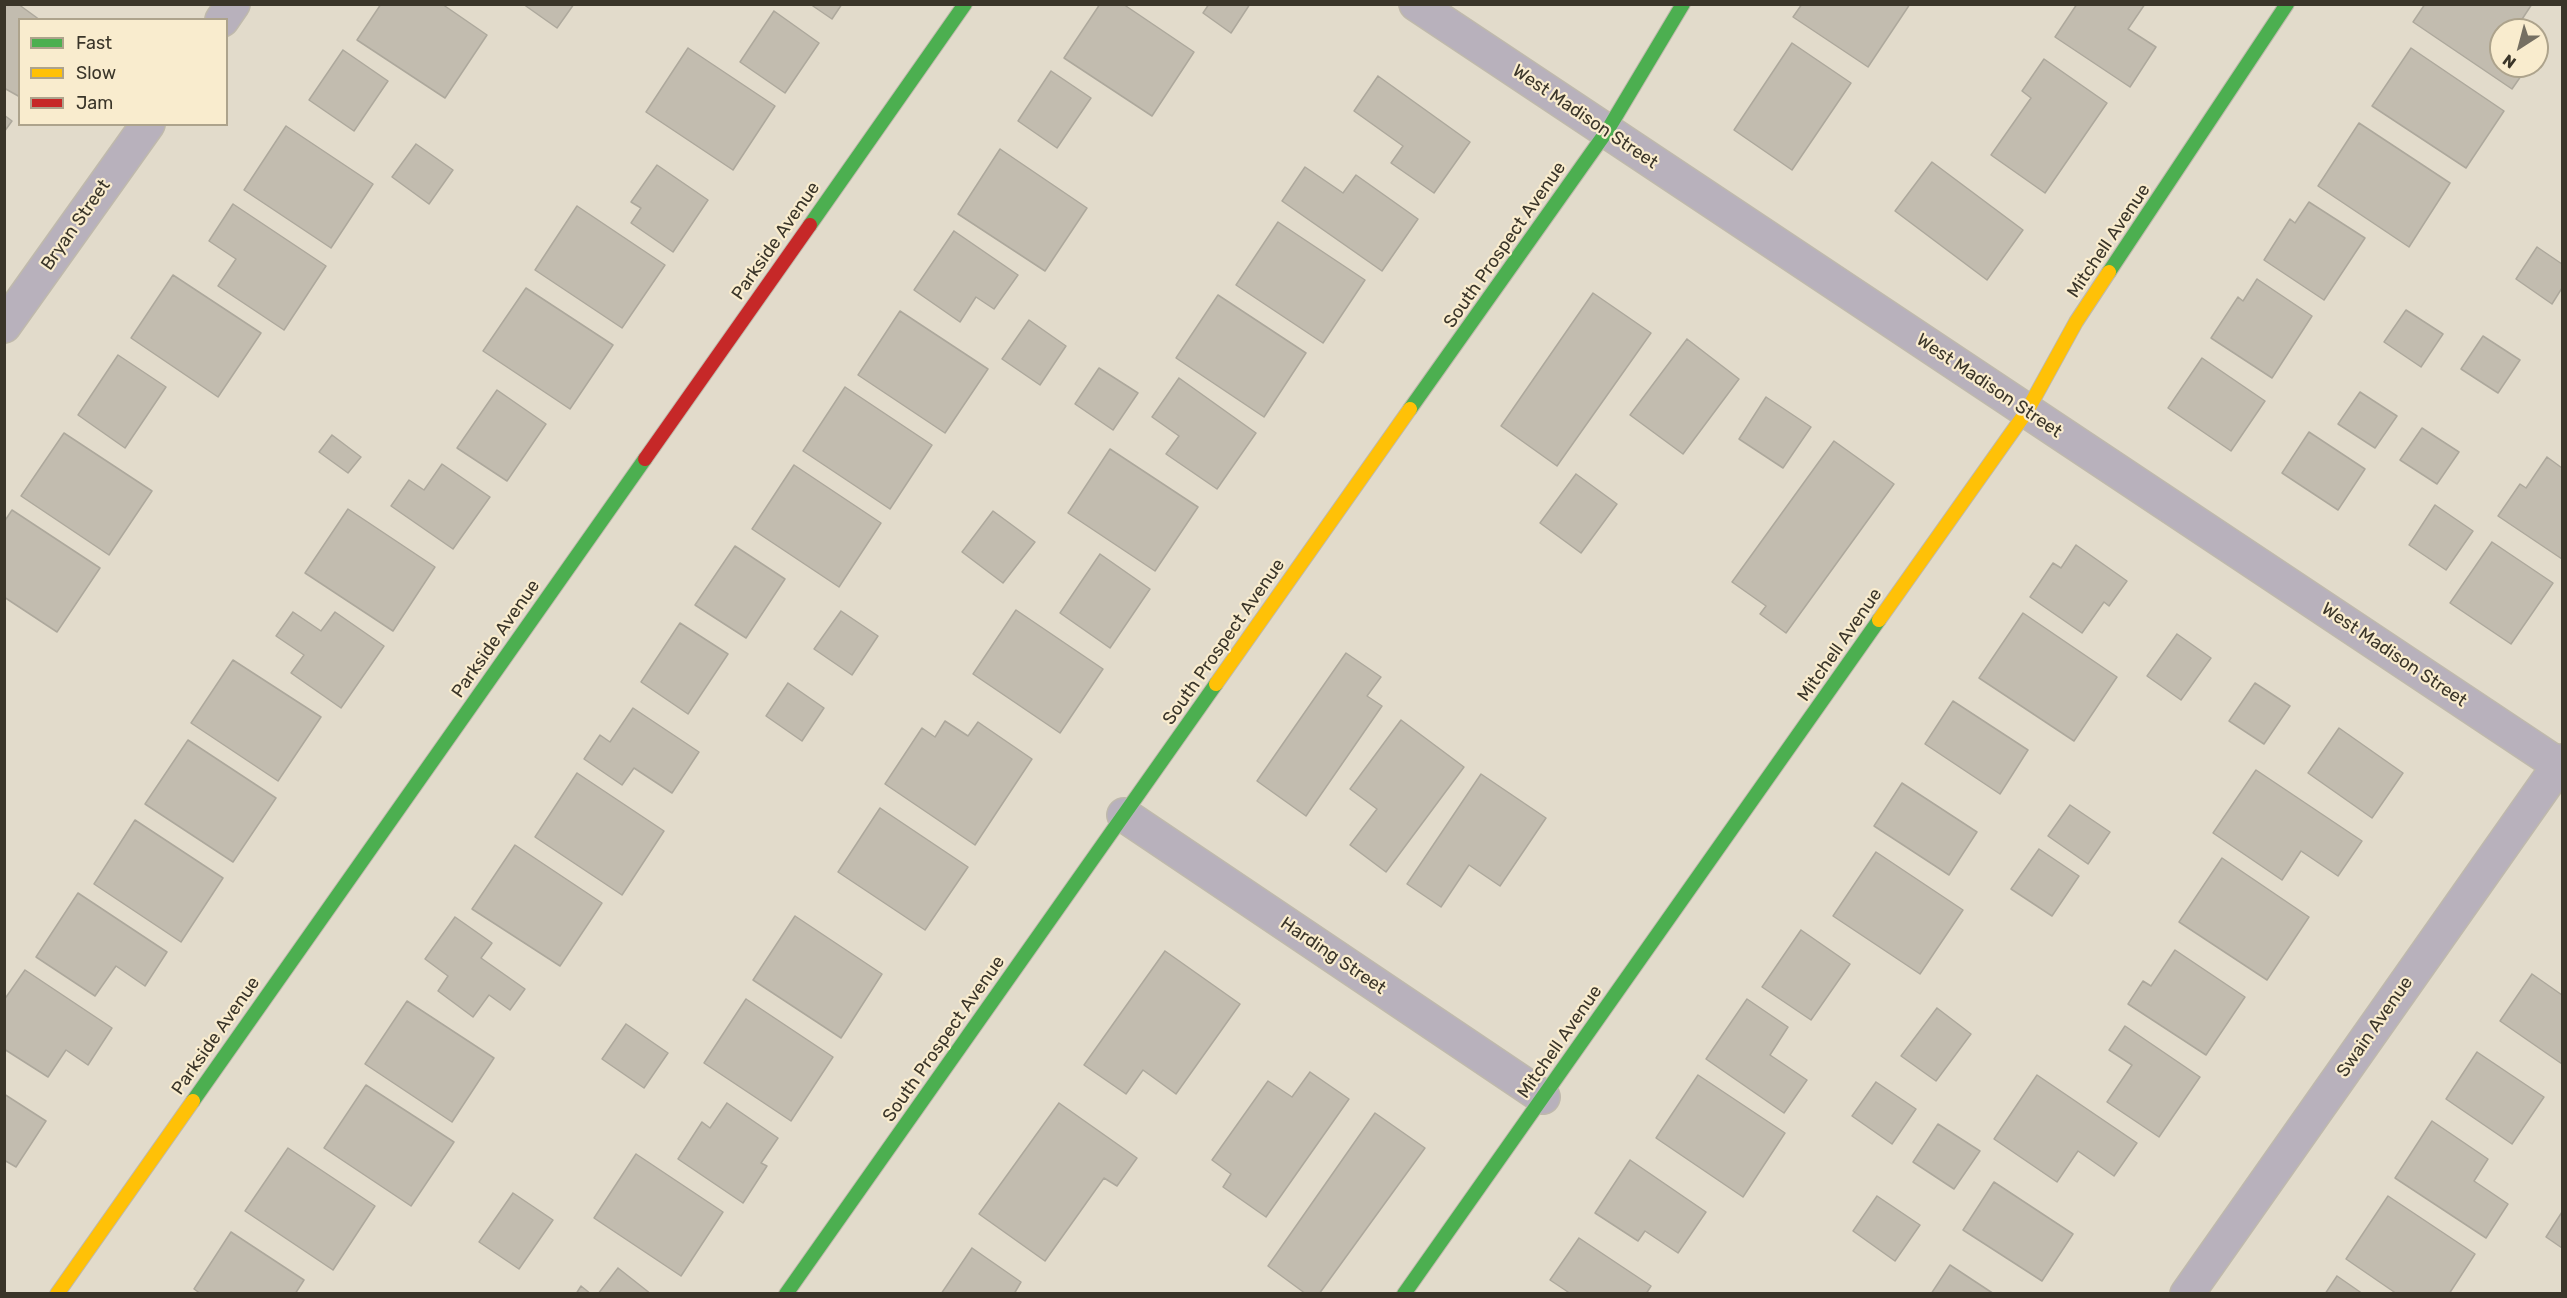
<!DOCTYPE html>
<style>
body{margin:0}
#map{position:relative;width:2567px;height:1298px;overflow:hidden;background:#e2dbcb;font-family:Rubik,sans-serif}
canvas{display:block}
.frame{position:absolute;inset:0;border:6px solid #3a3529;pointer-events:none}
.legend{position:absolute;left:18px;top:18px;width:210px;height:108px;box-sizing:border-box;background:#f9ecce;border:2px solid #ada38c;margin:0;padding:8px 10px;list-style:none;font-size:18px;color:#3a3529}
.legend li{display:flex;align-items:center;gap:12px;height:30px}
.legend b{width:30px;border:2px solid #ada38c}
.north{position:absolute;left:2489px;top:18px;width:60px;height:60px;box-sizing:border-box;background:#f9ecce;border:2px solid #ada38c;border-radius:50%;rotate:216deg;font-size:16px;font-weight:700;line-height:24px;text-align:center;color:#3a3529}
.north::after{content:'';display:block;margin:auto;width:21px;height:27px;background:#756f62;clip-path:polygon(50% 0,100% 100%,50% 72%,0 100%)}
</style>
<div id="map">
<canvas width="2567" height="1298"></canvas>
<div class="frame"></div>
<ul class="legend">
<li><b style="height:8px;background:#4caf50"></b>Fast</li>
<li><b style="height:8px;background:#ffc107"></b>Slow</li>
<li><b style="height:8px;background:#c62828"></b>Jam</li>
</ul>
<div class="north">N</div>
</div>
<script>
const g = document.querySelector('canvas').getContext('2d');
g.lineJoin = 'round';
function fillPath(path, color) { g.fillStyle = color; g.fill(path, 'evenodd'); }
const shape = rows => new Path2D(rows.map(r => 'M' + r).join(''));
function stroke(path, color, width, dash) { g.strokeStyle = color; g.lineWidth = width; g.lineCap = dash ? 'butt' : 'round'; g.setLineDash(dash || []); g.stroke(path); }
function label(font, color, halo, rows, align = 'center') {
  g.font = font + ' Rubik,sans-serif'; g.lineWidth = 4.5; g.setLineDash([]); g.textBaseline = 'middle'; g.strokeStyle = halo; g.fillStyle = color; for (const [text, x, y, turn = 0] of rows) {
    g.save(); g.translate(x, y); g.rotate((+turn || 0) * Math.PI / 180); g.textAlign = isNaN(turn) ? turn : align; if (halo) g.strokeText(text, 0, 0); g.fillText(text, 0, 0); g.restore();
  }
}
const building = shape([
 [4,4,18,4,40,20,20,20,20,97,4,88,4,4],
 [381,4,442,4,487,35,445,98,357,40,381,4],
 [523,4,574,4,557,28,523,4],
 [810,4,842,4,832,19,810,4],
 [1100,4,1123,4,1194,52,1152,116,1064,58,1100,4],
 [1209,4,1250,4,1231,33,1203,13,1209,4],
 [1802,4,1910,4,1868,67,1793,17,1802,4],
 [2077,4,2145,4,2128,29,2156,47,2130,87,2055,37,2077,4],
 [2425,4,2532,4,2515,30,2501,30,2501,66,2528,66,2512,89,2413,22,2425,4],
 [774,11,819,43,785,93,740,62,774,11],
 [1792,43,1851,83,1792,170,1734,130,1792,43],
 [688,48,775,106,733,170,646,112,688,48],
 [2411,48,2504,111,2466,168,2372,106,2411,48],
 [343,50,388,81,354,131,309,100,343,50],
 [2044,59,2107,103,2045,193,1991,155,2031,98,2022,91,2044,59],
 [1051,71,1091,98,1057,148,1018,121,1051,71],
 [1378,76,1470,142,1434,193,1391,163,1403,146,1354,111,1378,76],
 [4,115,12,121,4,132,4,115],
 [2359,123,2450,183,2409,247,2318,186,2359,123],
 [286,126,373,184,331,248,244,190,286,126],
 [416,144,453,170,429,204,392,177,416,144],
 [1000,149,1087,208,1045,271,958,214,1000,149],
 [1932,162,2023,230,1987,280,1895,211,1932,162],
 [657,165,708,200,673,252,631,223,641,208,631,202,657,165],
 [1305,167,1343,193,1356,175,1418,219,1382,271,1282,201,1305,167],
 [2309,202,2365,238,2324,300,2264,260,2290,219,2295,223,2309,202],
 [233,204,326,266,284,330,218,286,236,259,209,241,233,204],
 [577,206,665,265,622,328,535,270,577,206],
 [1278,222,1365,280,1323,343,1236,285,1278,222],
 [954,231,1018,275,994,309,976,297,960,322,914,290,954,231],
 [2537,247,2562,264,2562,288,2552,304,2516,279,2537,247],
 [173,275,261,333,218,397,131,338,173,275],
 [2257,279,2312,316,2272,378,2211,338,2238,297,2243,301,2257,279],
 [526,288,613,345,570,409,483,351,526,288],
 [1593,293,1651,333,1557,466,1501,426,1593,293],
 [1218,295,1306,353,1264,417,1176,358,1218,295],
 [2406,310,2443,334,2421,367,2384,342,2406,310],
 [900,311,988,369,945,433,858,375,900,311],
 [1029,320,1066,346,1040,385,1002,359,1029,320],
 [2483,336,2520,360,2498,393,2461,369,2483,336],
 [1687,339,1739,379,1683,454,1630,415,1687,339],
 [118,355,166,387,125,448,78,415,118,355],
 [2202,358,2265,401,2231,451,2168,408,2202,358],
 [1099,368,1138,393,1113,430,1075,404,1099,368],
 [1179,378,1256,433,1217,489,1166,454,1179,436,1152,417,1179,378],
 [845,387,932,445,890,509,803,451,845,387],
 [497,390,546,424,507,481,457,448,497,390],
 [2360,392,2397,416,2375,448,2338,424,2360,392],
 [1766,397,1811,427,1783,468,1739,439,1766,397],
 [2422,428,2459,452,2437,484,2400,460,2422,428],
 [2309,432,2365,469,2338,510,2282,473,2309,432],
 [64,433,152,491,109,555,21,496,64,433],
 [332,435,361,457,348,473,319,452,332,435],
 [1834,441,1894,484,1786,633,1760,614,1766,606,1732,582,1834,441],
 [1110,449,1198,507,1155,571,1068,513,1110,449],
 [2547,457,2562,468,2562,559,2498,516,2520,484,2526,488,2547,457],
 [442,464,490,497,453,549,391,506,409,480,424,490,442,464],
 [794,465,881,523,839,587,752,529,794,465],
 [1576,474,1617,504,1581,553,1540,523,1576,474],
 [2435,505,2473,531,2446,570,2409,545,2435,505],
 [348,509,435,567,393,631,305,573,348,509],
 [12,510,100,568,57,632,4,597,4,522,12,510],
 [993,511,1035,542,1003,583,962,552,993,511],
 [2492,542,2553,583,2511,644,2450,603,2492,542],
 [2076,545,2127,581,2109,606,2104,602,2082,633,2030,597,2053,563,2061,568,2076,545],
 [735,546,785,579,746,638,695,605,735,546],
 [1100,554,1150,589,1110,648,1060,613,1100,554],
 [1016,610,1103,669,1060,733,973,674,1016,610],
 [841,611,878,636,852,675,814,649,841,611],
 [293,612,321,631,335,612,384,646,341,708,291,673,304,655,276,636,293,612],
 [2023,613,2117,677,2074,741,1979,678,2023,613],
 [680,623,728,654,688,714,641,682,680,623],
 [2177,634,2211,658,2181,700,2147,676,2177,634],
 [1346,653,1381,677,1367,696,1382,706,1306,816,1257,781,1346,653],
 [233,660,321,717,278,781,191,723,233,660],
 [788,683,824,708,802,741,766,716,788,683],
 [2255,683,2290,706,2264,744,2229,721,2255,683],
 [1953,701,2028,750,2000,794,1925,744,1953,701],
 [633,708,699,752,672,793,634,768,622,785,584,759,600,735,610,742,633,708],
 [1401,720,1464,767,1386,872,1350,845,1377,809,1350,789,1401,720],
 [945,721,968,736,978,722,1032,759,975,845,885,784,922,728,935,737,945,721],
 [2339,728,2403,773,2372,818,2308,773,2339,728],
 [188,740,276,798,233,862,145,804,188,740],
 [2256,770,2362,841,2338,876,2301,851,2282,880,2213,833,2256,770],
 [577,773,664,831,622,895,535,837,577,773],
 [1481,774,1546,818,1500,886,1469,865,1441,907,1407,884,1481,774],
 [1902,783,1977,832,1949,875,1874,826,1902,783],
 [2070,805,2110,832,2088,864,2048,836,2070,805],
 [880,808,968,867,925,930,838,872,880,808],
 [135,820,223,878,181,942,94,884,135,820],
 [515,845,602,903,560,966,472,909,515,845],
 [2039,849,2079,876,2052,916,2011,889,2039,849],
 [1876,852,1963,910,1920,974,1833,916,1876,852],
 [2222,858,2309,917,2267,980,2179,922,2222,858],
 [78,893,167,952,145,986,116,966,95,996,36,957,78,893],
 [795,916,882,974,841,1038,753,980,795,916],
 [455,917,492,943,481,958,525,989,510,1010,489,995,473,1017,438,991,448,976,425,959,455,917],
 [1801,930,1850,964,1811,1020,1762,987,1801,930],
 [2175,950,2245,997,2206,1055,2128,1004,2143,981,2151,986,2175,950],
 [1165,951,1240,1004,1176,1094,1143,1070,1126,1094,1084,1065,1165,951],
 [25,970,112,1028,88,1065,66,1050,48,1077,4,1049,4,1000,25,970],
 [2532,974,2562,995,2562,1064,2500,1021,2532,974],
 [746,999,833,1057,791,1121,704,1063,746,999],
 [1747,999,1788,1027,1770,1055,1807,1080,1784,1113,1706,1059,1747,999],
 [407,1001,494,1058,452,1122,365,1064,407,1001],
 [1937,1008,1971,1034,1936,1081,1901,1056,1937,1008],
 [626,1024,668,1053,644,1088,602,1059,626,1024],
 [2125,1026,2200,1077,2159,1137,2107,1102,2132,1065,2109,1050,2125,1026],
 [2477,1052,2544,1097,2512,1144,2446,1099,2477,1052],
 [1310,1072,1349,1099,1266,1217,1223,1187,1231,1174,1212,1160,1268,1081,1292,1097,1310,1072],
 [1698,1075,1785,1133,1743,1197,1656,1138,1698,1075],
 [2037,1075,2137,1143,2114,1176,2078,1151,2057,1182,1994,1139,2037,1075],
 [1876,1082,1916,1109,1892,1144,1852,1116,1876,1082],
 [366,1085,454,1142,411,1206,324,1148,366,1085],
 [4,1094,46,1121,16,1167,4,1160,4,1094],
 [727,1103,778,1138,761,1163,767,1166,743,1203,678,1159,702,1122,710,1128,727,1103],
 [1059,1103,1137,1158,1117,1186,1104,1178,1045,1261,979,1214,1059,1103],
 [1375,1113,1425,1148,1319,1294,1306,1294,1268,1266,1375,1113],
 [2432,1121,2488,1159,2474,1181,2508,1204,2486,1238,2395,1178,2432,1121],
 [1938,1124,1980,1151,1954,1189,1913,1162,1938,1124],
 [288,1148,375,1206,333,1270,245,1211,288,1148],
 [636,1154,723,1212,681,1276,594,1218,636,1154],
 [1630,1160,1706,1212,1678,1253,1645,1231,1638,1241,1595,1213,1630,1160],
 [1994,1182,2073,1234,2042,1281,1963,1230,1994,1182],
 [513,1193,553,1220,519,1269,479,1242,513,1193],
 [1877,1196,1920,1225,1895,1261,1853,1231,1877,1196],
 [2388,1196,2475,1254,2449,1294,2397,1294,2346,1259,2388,1196],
 [2562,1212,2562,1248,2546,1237,2562,1212],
 [231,1232,304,1280,295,1294,201,1294,194,1289,231,1232],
 [1579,1238,1651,1286,1646,1294,1571,1294,1550,1280,1579,1238],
 [972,1248,1021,1282,1014,1294,941,1294,972,1248],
 [1950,1265,1994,1294,1931,1294,1950,1265],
 [618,1268,651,1294,598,1294,618,1268],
 [2337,1276,2363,1294,2325,1294,2337,1276],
 [581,1286,591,1294,576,1294,581,1286]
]);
fillPath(building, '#c2bcaf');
stroke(building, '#ada89c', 1.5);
const street = shape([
 [1416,4,2562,767],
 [222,20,233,4],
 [4,326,148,124],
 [1124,815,1543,1097],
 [2187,1294,2562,761]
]);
const fast = shape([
 [810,225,965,4],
 [2109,272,2287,4],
 [1410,409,1607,131,1683,4],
 [193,1101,645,459],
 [786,1294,1216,684],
 [1404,1294,1879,620]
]);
const slow = shape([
 [1879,620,2027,411,2076,322,2109,272],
 [1216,684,1410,409],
 [57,1294,193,1101]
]);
const jam = shape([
 [645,459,810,225]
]);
stroke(street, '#bfb9ac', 36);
stroke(fast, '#bfb9ac', 16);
stroke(slow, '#bfb9ac', 16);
stroke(jam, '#bfb9ac', 16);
stroke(street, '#b8b1bc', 33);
stroke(fast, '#4caf50', 14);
stroke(slow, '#ffc107', 14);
stroke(jam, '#c62828', 14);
label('18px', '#3a3529', '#f9ecce', [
 ["West Madison Street",1585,117,34],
 ["Bryan Street",76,225,-55],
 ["Parkside Avenue",776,241,-55],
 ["Mitchell Avenue",2109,241,-56],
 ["South Prospect Avenue",1505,245,-55],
 ["West Madison Street",1989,386,34],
 ["Parkside Avenue",496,639,-55],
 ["South Prospect Avenue",1224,642,-55],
 ["Mitchell Avenue",1840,645,-55],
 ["West Madison Street",2394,655,34],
 ["Harding Street",1333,956,34],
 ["Swain Avenue",2375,1027,-55],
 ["Parkside Avenue",216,1036,-55],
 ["South Prospect Avenue",944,1039,-55],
 ["Mitchell Avenue",1560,1042,-55]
]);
</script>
